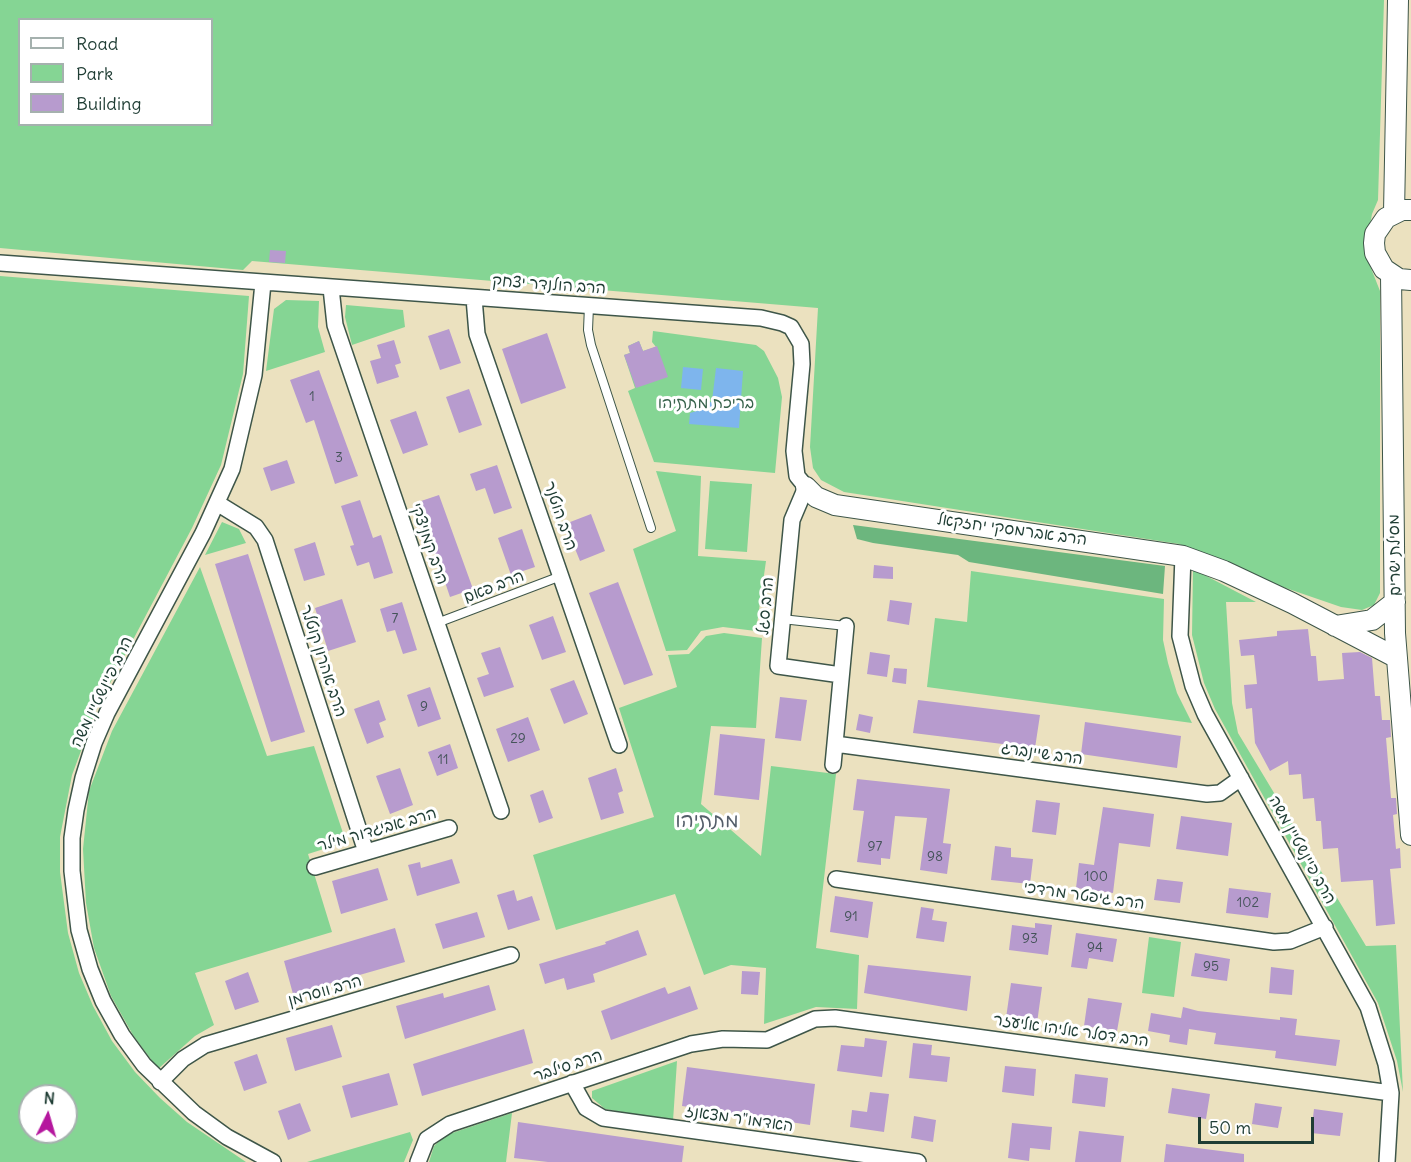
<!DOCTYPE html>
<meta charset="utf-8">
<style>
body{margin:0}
#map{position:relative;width:1411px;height:1162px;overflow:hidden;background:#ebe1bf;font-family:Delius,sans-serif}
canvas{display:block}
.legend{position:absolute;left:18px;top:18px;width:195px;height:108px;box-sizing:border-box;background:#fff;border:2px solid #a5b1ae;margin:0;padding:8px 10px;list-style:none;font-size:18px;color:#1f3d34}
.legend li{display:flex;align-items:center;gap:12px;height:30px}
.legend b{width:30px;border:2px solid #a5b1ae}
.north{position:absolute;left:18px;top:1084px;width:60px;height:60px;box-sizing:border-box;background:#fff;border:2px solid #a5b1ae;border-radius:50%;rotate:5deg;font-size:16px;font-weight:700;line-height:24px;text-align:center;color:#1f3d34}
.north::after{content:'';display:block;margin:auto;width:21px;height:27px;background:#b5179e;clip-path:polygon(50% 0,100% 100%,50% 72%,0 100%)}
.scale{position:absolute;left:1198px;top:1117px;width:116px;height:27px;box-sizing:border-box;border:3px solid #1f3d34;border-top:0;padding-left:8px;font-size:18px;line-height:21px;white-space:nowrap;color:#1f3d34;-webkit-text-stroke:4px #fff;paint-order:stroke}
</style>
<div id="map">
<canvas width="1411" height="1162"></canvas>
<ul class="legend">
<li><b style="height:8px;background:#fff"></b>Road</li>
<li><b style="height:16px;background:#85d594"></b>Park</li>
<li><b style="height:16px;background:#b79bce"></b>Building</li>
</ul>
<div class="north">N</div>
<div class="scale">50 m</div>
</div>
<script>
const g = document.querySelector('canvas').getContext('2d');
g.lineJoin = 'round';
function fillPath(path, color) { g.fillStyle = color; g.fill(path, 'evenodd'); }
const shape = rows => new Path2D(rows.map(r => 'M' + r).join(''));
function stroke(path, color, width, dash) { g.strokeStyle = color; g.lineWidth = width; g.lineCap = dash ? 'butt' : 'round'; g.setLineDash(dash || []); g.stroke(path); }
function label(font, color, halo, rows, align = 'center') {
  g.font = font + ' Delius,"Playpen Sans Hebrew",sans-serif'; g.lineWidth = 6; g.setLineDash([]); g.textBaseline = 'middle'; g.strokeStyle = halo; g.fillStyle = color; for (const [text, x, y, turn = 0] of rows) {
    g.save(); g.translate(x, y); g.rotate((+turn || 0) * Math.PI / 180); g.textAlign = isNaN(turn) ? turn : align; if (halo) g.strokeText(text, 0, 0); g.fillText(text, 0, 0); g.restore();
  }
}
fillPath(shape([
 [0,0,1384,0,1378,200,1372,214,1365,253,1380,291,1380,593,1374,605,1362,610,1341,607,1277,585,1179,544,844,492,821,480,813,468,810,447,818,308,252,261,243,270,0,248],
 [20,20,212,20,212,124,20,124],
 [0,276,249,296,243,374,221,465,192,528,97,708,72,775,60,837,60,872,68,933,79,973,93,1006,112,1041,135,1072,160,1098,187,1122,246,1162,0,1162],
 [30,1096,66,1096,66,1132,30,1132],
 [286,300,319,301,318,327,325,352,266,371,274,309],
 [346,305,403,310,405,327,352,345,345,317],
 [653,331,756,345,764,351,778,378,782,397,775,473,654,462,628,391,635,388,624,355,630,353,628,346,639,341,643,351,656,347,652,342],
 [656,471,701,476,698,556,766,561,756,631,723,627,701,631,687,650,666,651,633,549,676,531],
 [710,481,752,484,747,552,705,549],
 [222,522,239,529,246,543,205,555],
 [200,567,267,756,314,746,346,842,308,854,332,932,195,973,214,1025,195,1036,158,1069,133,1035,111,996,94,948,86,903,83,849,89,791,112,731],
 [1193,569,1256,602,1226,602,1232,703,1238,733,1366,946,1396,945,1403,1092,1397,1061,1378,1003,1215,709,1204,683,1192,635],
 [971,571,1164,599,1163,640,1168,663,1177,693,1192,723,927,687,935,618,967,622],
 [724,633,762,638,756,728,711,726,701,804,761,856,771,766,836,774,816,948,859,955,857,1009,816,1007,764,1024,766,968,731,965,704,975,675,894,556,930,533,855,654,817,619,708,677,687,668,655,689,654,706,636],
 [1149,937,1181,942,1174,997,1142,993],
 [677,1061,673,1121,605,1109,592,1098,592,1091],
 [512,1113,506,1162,429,1162,434,1146,446,1135],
 [410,1132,413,1140,404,1162,307,1162]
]), '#85d594');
fillPath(shape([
 [853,525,1165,566,1163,594,969,562,958,555,873,543,857,539]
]), '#6cb67e');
fillPath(shape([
 [683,367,703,369,701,390,681,388],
 [716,368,743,371,739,428,689,424,690,413,700,410,712,401]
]), '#7eb5ed');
fillPath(shape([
 [270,250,286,251,285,263,269,262],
 [449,329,461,363,440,370,428,336],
 [547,333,566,388,521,404,502,349],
 [394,340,401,363,395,365,399,377,377,384,370,361,381,358,377,345],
 [639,341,643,351,657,346,668,377,636,388,624,355,630,353,628,346],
 [319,370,358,476,335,484,314,420,306,423,290,380],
 [469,389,482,425,459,433,446,397],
 [416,411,428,445,403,454,390,420],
 [287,460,295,483,271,491,263,468],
 [497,465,512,508,494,514,485,488,476,491,470,474],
 [439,495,473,589,450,597,418,502],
 [360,500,373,538,381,535,393,573,374,579,369,562,357,566,350,546,354,545,341,506],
 [591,514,605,551,580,561,565,524],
 [522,529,535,567,511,575,498,538],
 [315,542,325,575,304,581,294,549],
 [248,554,305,732,271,742,215,564],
 [874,565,893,567,893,579,873,578],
 [618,582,653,675,624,685,589,593],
 [342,599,356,642,328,651,315,608],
 [890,600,912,603,909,625,887,621],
 [402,602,417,650,403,654,395,630,387,632,380,609],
 [553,616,566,652,542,660,529,625],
 [1308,629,1311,656,1316,656,1318,681,1344,679,1342,653,1360,652,1372,658,1375,696,1380,696,1382,720,1390,720,1391,737,1386,738,1391,798,1396,798,1397,814,1393,815,1396,849,1400,848,1401,868,1390,869,1395,924,1376,926,1373,880,1341,882,1338,848,1323,849,1321,821,1316,821,1314,798,1303,799,1301,774,1289,775,1288,761,1270,771,1255,743,1252,708,1246,709,1244,685,1257,684,1254,655,1241,656,1239,640,1277,636,1277,631],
 [500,647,514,687,484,697,477,678,489,674,481,653],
 [870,652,890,655,887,677,867,674],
 [894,668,907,669,906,684,892,682],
 [574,680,588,714,564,724,550,689],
 [430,687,441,719,418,727,407,695],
 [780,697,807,700,801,741,775,738],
 [379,700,386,720,379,723,384,737,367,744,354,709],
 [918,700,1040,715,1035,748,913,733],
 [859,714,873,717,870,733,856,730],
 [528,717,540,750,508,762,496,729],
 [1085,722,1181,736,1177,768,1081,754],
 [720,734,765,739,759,800,714,795],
 [450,744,458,768,437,776,428,752],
 [400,768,413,805,390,814,376,776],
 [616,768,623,791,618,793,624,813,601,820,588,778],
 [857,779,950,789,943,843,951,844,947,874,920,870,927,818,895,816,890,859,881,858,881,865,857,862,864,811,853,810],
 [543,790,553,818,539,823,530,795],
 [1036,800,1060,803,1056,835,1032,832],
 [1103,807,1154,814,1150,847,1119,843,1113,893,1076,888,1079,863,1094,865],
 [1181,816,1232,823,1228,856,1176,849],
 [995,846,1011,848,1011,857,1033,859,1030,884,991,880],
 [452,859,460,883,417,896,408,865,420,862,421,868],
 [378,868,388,900,341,914,332,881],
 [1157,879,1183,882,1180,903,1154,900],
 [1229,888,1271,893,1268,918,1226,913],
 [514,890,517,901,532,896,540,920,508,930,497,895],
 [835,896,873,902,868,938,830,932],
 [921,907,934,909,932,920,947,922,944,942,916,938],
 [477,912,485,937,443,949,435,924],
 [1035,923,1052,925,1048,955,1009,950,1012,925,1035,928],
 [395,928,405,962,293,994,284,961],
 [638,930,647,955,593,974,595,982,567,990,564,978,545,984,539,964,606,944,605,942],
 [1076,933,1117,939,1113,962,1089,958,1087,969,1071,967],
 [1195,953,1230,959,1227,981,1191,976],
 [868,965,971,976,967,1011,864,993],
 [1271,967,1294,970,1292,995,1269,993],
 [742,971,760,972,758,995,741,994],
 [248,972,259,1002,235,1010,225,981],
 [1011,983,1042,987,1037,1023,1006,1018],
 [489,985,496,1010,405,1039,396,1006,443,993,444,998],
 [690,986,698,1009,611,1040,601,1011,665,987,668,994],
 [1088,998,1122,1003,1117,1031,1084,1026],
 [1183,1007,1198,1011,1280,1020,1280,1017,1297,1019,1295,1035,1340,1040,1336,1066,1275,1058,1276,1051,1214,1044,1216,1033,1189,1029,1187,1045,1169,1042,1170,1035,1148,1031,1151,1013,1181,1018],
 [332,1025,342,1057,295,1071,286,1038],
 [524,1029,533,1063,422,1096,413,1064],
 [865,1038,887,1041,882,1077,837,1071,841,1045,864,1047],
 [913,1043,932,1045,931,1055,950,1057,947,1082,909,1078],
 [257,1054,267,1083,244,1091,234,1062],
 [1005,1066,1036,1069,1034,1096,1002,1092],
 [687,1067,815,1084,810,1125,682,1106],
 [389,1073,398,1105,351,1118,342,1086],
 [1075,1074,1108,1078,1105,1107,1072,1103],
 [1172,1088,1210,1094,1206,1119,1168,1113],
 [870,1092,889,1094,884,1132,850,1127,852,1110,867,1112],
 [300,1103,311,1131,288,1140,278,1111],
 [1255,1103,1282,1107,1278,1128,1252,1124],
 [1314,1109,1343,1113,1340,1136,1311,1133],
 [914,1116,936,1120,933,1142,911,1138],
 [518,1122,684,1146,682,1162,548,1162,514,1158],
 [1012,1123,1052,1127,1050,1150,1030,1148,1029,1161,1008,1158],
 [1079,1131,1124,1136,1121,1162,1075,1162],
 [1166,1144,1244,1154,1244,1162,1164,1162]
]), '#b79bce');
const service = shape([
 [589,306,588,330,591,345,651,528],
 [782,619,846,626],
 [437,623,561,576]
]);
const minor = shape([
 [0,263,761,318,782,323,791,327,801,344,802,364,794,451,797,476,806,487,792,520,778,666,841,675],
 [263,283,254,375,232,469,203,533,107,713,94,743,83,778,76,810,72,838,72,871,79,930,90,969,103,1001,122,1035,144,1065,194,1113,227,1137,273,1162],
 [331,288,335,325,501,811],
 [474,298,477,334,619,745],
 [217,503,256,527,265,540,366,852],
 [1183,556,1180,636,1193,686,1205,714,1368,1007,1386,1064,1391,1093,1387,1162],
 [835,744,1207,794,1220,793,1241,778],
 [833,765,846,626],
 [315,867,449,828],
 [836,879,1274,942,1290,941,1325,927],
 [160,1082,183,1059,205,1045,511,955],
 [572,1083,586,1108,603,1118,918,1162],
 [418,1162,427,1139,450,1124,691,1044,723,1039,767,1040,815,1019,835,1018,1391,1093]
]);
const tertiary = shape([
 [1411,210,1402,210,1386,218,1375,234,1374,243,1375,253,1384,269,1399,279,1411,280],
 [1394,213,1398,0],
 [1391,275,1395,633,1411,835],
 [806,487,816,497,835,505,1183,556,1224,571,1292,603,1397,658],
 [1335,626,1372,620,1395,602]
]);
stroke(service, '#3e5649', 10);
stroke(minor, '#3e5649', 18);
stroke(tertiary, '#3e5649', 22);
stroke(service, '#fff', 8);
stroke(minor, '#fff', 15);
stroke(tertiary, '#fff', 20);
label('14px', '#45545a', null, [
 ["1",312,397],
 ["3",339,458],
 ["7",395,619],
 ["9",424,707],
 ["29",518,739],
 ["11",443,760],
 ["97",875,847],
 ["98",935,857],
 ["100",1096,877],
 ["102",1248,903],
 ["91",851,917],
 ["93",1030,939],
 ["94",1095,948],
 ["95",1211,967]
]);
label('16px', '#1f3d34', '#fff', [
 ["הרב הולנדר יצחק",549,285,4],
 ["הרב הוטנר",560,516,71],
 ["הרב אברמסקי יחזקאל",1012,530,8],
 ["הרב קמניצקי",429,544,71],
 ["מסילת ישרים",1395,555,-91],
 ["הרב פאם",494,587,-21],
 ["הרב סגל",766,606,-85],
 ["הרב אהרון קוטלר",323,661,72],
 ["הרב פיינשטיין משה",102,692,-64],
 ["הרב שיינברג",1042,754,8],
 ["הרב אביגדור מילר",377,830,-16],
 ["הרב פיינשטיין משה",1302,850,61],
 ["הרב גיפטר מרדכי",1084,896,8],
 ["הרב ווסרמן",325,991,-16],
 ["הרב דסלר אליהו אליעזר",1071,1031,8],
 ["הרב סילבר",568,1066,-18],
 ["האדמו\"ר מצאנז",739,1119,8]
]);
label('16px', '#38634c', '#fff', [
 ["בריכת מתתיהו",706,403]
]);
label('20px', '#545e6a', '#fff', [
 ["מתתיהו",707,821]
]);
</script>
